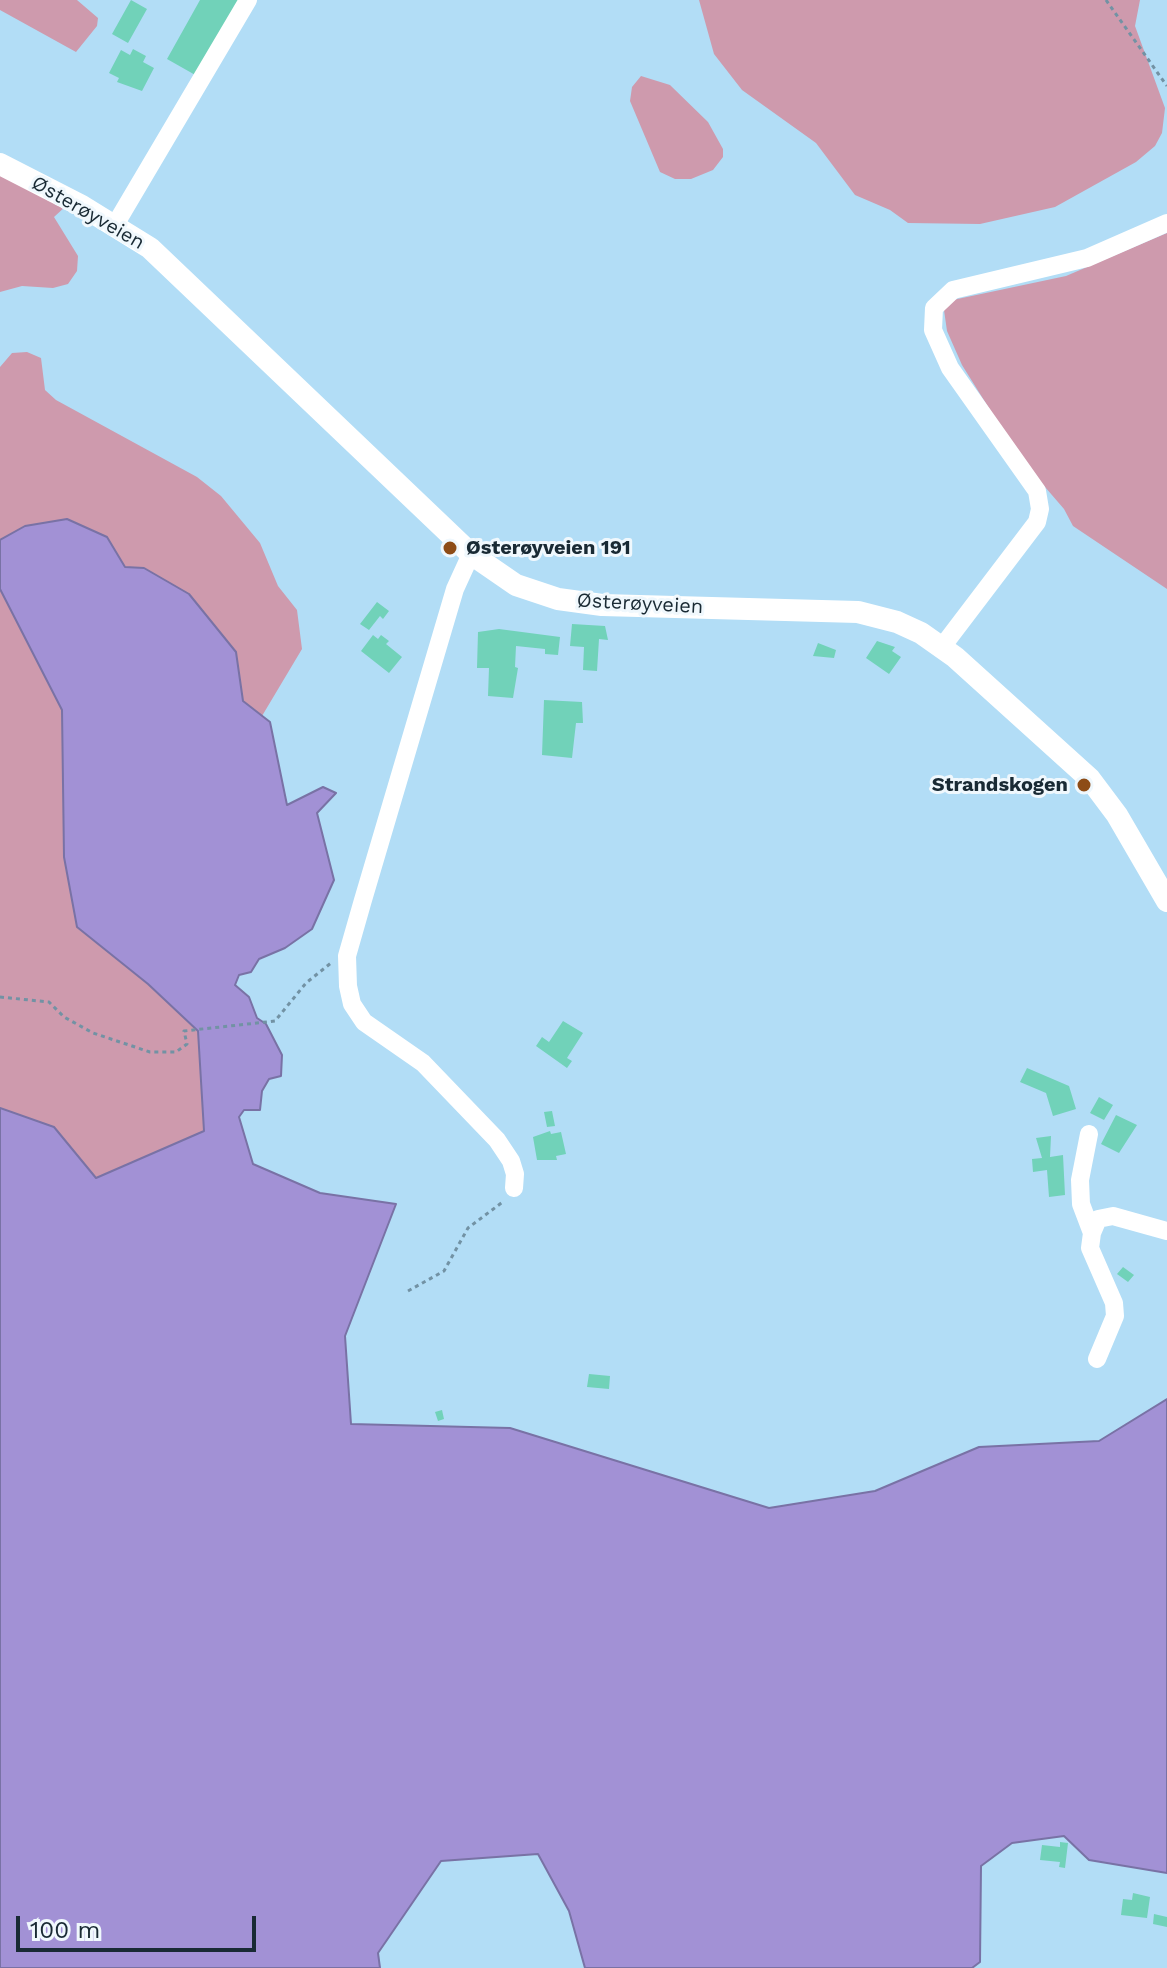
<!DOCTYPE html>
<meta charset="utf-8">
<style>
body{margin:0}
#map{position:relative;width:1167px;height:1968px;overflow:hidden;background:#b2ddf6;font-family:"Work Sans",sans-serif}
canvas{display:block}
.scale{position:absolute;left:16px;top:1916px;width:240px;height:36px;box-sizing:border-box;border:4px solid #192a34;border-top:0;padding-left:10px;font-size:24px;line-height:28px;white-space:nowrap;color:#192a34;-webkit-text-stroke:6px #f0f8fd;paint-order:stroke}
</style>
<div id="map">
<canvas width="1167" height="1968"></canvas>
<div class="scale">100 m</div>
</div>
<script>
const g = document.querySelector('canvas').getContext('2d');
g.lineJoin = 'round';
function fillPath(path, color) { g.fillStyle = color; g.fill(path, 'evenodd'); }
const shape = rows => new Path2D(rows.map(r => 'M' + r).join(''));
function stroke(path, color, width, dash) { g.strokeStyle = color; g.lineWidth = width; g.lineCap = dash ? 'butt' : 'round'; g.setLineDash(dash || []); g.stroke(path); }
function label(font, color, halo, rows, align = 'center') {
  g.font = font + ' "Work Sans",sans-serif'; g.lineWidth = 6; g.setLineDash([]); g.textBaseline = 'middle'; g.strokeStyle = halo; g.fillStyle = color; for (const [text, x, y, turn = 0] of rows) {
    g.save(); g.translate(x, y); g.rotate((+turn || 0) * Math.PI / 180); g.textAlign = isNaN(turn) ? turn : align; if (halo) g.strokeText(text, 0, 0); g.fillText(text, 0, 0); g.restore();
  }
}
fillPath(shape([
 [0,0,77,0,98,18,97,26,76,52,0,10],
 [699,0,1140,0,1135,26,1165,108,1162,133,1155,146,1136,162,1055,207,980,224,908,223,890,210,855,195,816,143,742,90,714,54],
 [641,76,670,85,708,122,723,149,723,157,713,170,691,179,675,179,660,172,630,101,632,87],
 [0,175,66,206,54,217,78,256,77,271,68,284,53,288,22,286,0,292],
 [1167,233,1167,589,1073,526,1064,509,1020,458,962,365,947,331,944,310,948,301,1066,276],
 [27,352,41,358,45,390,56,400,197,477,221,496,260,543,278,586,297,610,302,649,262,716,243,701,236,652,189,594,144,568,125,567,107,537,25,526,0,540,0,367,12,353],
 [0,589,62,710,64,857,148,984,199,1031,204,1131,95,1178,54,1127,0,1108]
]), '#ce9aad');
const water = shape([
 [67,519,107,537,125,567,144,568,189,594,236,652,243,701,270,722,287,805,323,787,336,793,317,813,334,880,312,929,285,948,259,959,251,972,239,975,235,985,249,997,257,1018,266,1024,282,1055,281,1076,269,1079,262,1091,260,1110,244,1110,239,1117,253,1164,320,1193,396,1204,345,1336,351,1424,510,1428,769,1508,875,1491,979,1447,1099,1441,1167,1399,1167,1873,1089,1860,1064,1836,1012,1843,981,1866,980,1962,972,1968,585,1968,569,1911,538,1854,441,1861,378,1953,380,1968,0,1968,0,1108,54,1127,96,1178,204,1131,198,1031,148,984,77,927,64,857,62,710,0,589,0,540,25,526,67,519]
]);
fillPath(water, '#a291d5');
stroke(water, '#7972a5', 2);
fillPath(shape([
 [131,0,147,9,128,43,112,34],
 [200,0,240,0,197,76,167,59],
 [133,49,146,56,143,62,154,68,142,91,117,82,119,78,109,73,121,50,130,55],
 [377,602,389,611,383,619,380,616,369,630,360,624],
 [572,624,605,626,608,640,599,639,597,671,583,670,584,647,570,646],
 [499,629,560,637,558,655,545,654,545,649,516,646,515,667,518,668,513,698,488,696,489,668,477,668,478,632],
 [373,635,378,639,381,635,389,641,386,644,402,657,389,673,361,651],
 [877,641,895,647,892,651,901,657,889,674,866,658],
 [818,643,836,650,834,658,813,656],
 [544,700,582,702,583,723,576,723,572,758,542,755],
 [563,1021,583,1033,567,1058,572,1061,567,1068,536,1046,542,1037,549,1042],
 [1027,1068,1069,1086,1076,1109,1053,1116,1046,1093,1020,1082],
 [1099,1097,1113,1105,1104,1120,1090,1113],
 [552,1111,555,1126,547,1127,544,1112],
 [1116,1115,1137,1125,1119,1153,1101,1144],
 [550,1131,551,1134,561,1132,566,1154,556,1156,557,1160,537,1160,533,1137],
 [1051,1136,1050,1157,1063,1155,1065,1195,1049,1197,1047,1170,1033,1172,1032,1159,1042,1158,1036,1138],
 [1123,1267,1134,1275,1128,1282,1117,1274],
 [589,1374,610,1376,609,1389,587,1387],
 [442,1410,444,1419,438,1421,435,1412],
 [1060,1842,1068,1843,1065,1868,1059,1867,1060,1862,1040,1860,1042,1845,1060,1847],
 [1133,1893,1150,1897,1147,1918,1121,1915,1123,1899,1132,1900],
 [1154,1914,1167,1917,1167,1927,1153,1924]
]), '#71d2b9');
stroke(shape([
 [1106,0,1167,86],
 [0,997,49,1002,64,1017,93,1033,150,1052,176,1052,187,1044,184,1031,275,1021,306,983,331,963],
 [408,1291,444,1271,468,1228,504,1201]
]), '#7292a4', 3, [4, 4]);
stroke(shape([
 [115,225,248,0],
 [471,554,455,589,363,900,347,956,348,986,352,1004,364,1022,423,1063,497,1140,511,1161,515,1174,514,1188],
 [942,647,1037,522,1040,509,1037,491,950,368,933,330,934,308,953,290,1087,258,1167,223],
 [1089,1134,1080,1180,1081,1204,1092,1233,1090,1248,1114,1303,1115,1316,1097,1359],
 [1092,1233,1098,1219,1113,1216,1167,1231]
]), '#fff', 18);
stroke(shape([
 [0,164,82,206,150,248,471,554,516,585,558,599,602,605,858,612,897,622,921,633,955,657,1090,779,1117,815,1167,901]
]), '#fff', 22);
for (const [x, y, r, color] of [
 [450,548,8,"#8d4c17"],
 [1084,785,8,"#8d4c17"]
]) { const dot = new Path2D(); dot.arc(x, y, r, 0, 2 * Math.PI); g.fillStyle = color; g.fill(dot); stroke(dot, '#f0f8fd', 3); }
label('20px', '#192a34', '#f0f8fd', [
 ["Østerøyveien",88,213,30],
 ["Østerøyveien",640,604,3]
]);
label('bold 20px', '#192a34', '#f0f8fd', [
 ["Østerøyveien 191",466,548],
 ["Strandskogen",1068,785,"right"]
], 'left');
</script>
